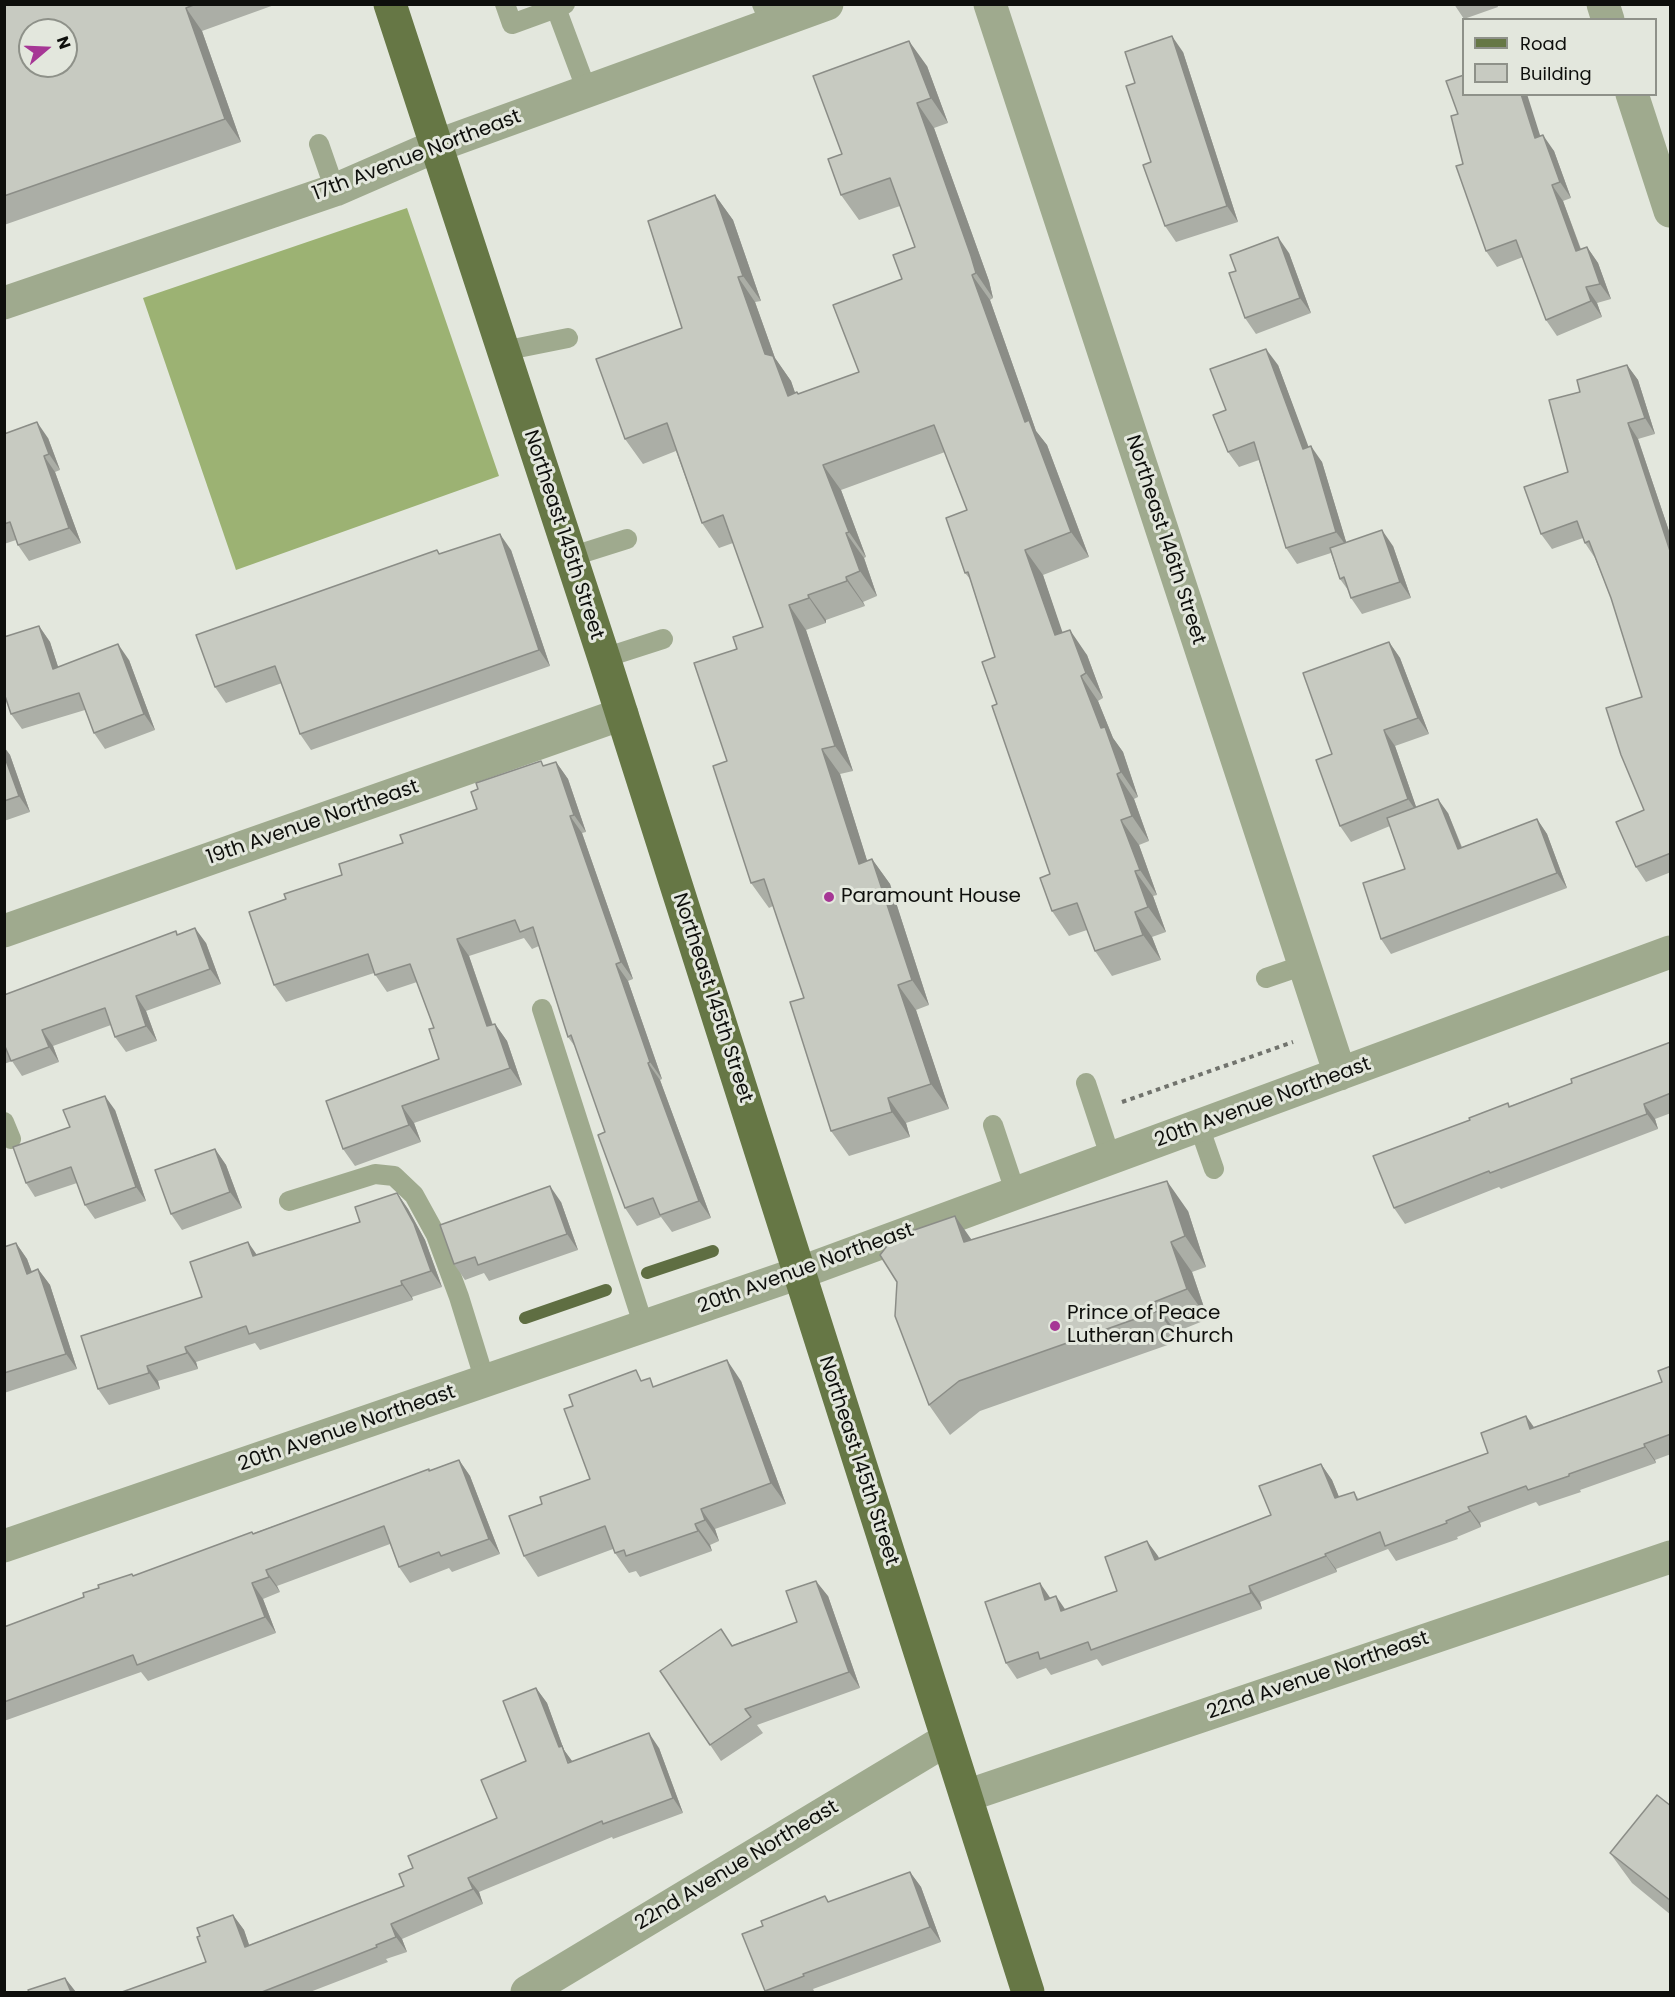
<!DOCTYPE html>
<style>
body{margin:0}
#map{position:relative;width:1675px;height:1997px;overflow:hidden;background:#e3e7dd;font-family:Poppins,sans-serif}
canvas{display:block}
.frame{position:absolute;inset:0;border:6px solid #0e0f0c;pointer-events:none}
.legend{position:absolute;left:1462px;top:18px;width:195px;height:78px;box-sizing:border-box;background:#e3e7dd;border:2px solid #8e9189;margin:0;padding:8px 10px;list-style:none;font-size:18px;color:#0e0f0c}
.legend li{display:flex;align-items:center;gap:12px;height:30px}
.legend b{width:30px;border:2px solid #8e9189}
.north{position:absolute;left:18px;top:18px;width:60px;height:60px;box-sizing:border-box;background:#e3e7dd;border:2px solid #8e9189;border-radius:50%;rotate:71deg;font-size:16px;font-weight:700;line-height:24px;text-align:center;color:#0e0f0c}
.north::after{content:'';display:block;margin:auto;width:21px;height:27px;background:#a63795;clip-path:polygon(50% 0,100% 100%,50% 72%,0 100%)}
</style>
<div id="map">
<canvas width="1675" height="1997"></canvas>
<div class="frame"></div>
<ul class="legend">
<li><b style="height:8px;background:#667745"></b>Road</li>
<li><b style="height:16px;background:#c7cac1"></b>Building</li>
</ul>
<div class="north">N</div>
</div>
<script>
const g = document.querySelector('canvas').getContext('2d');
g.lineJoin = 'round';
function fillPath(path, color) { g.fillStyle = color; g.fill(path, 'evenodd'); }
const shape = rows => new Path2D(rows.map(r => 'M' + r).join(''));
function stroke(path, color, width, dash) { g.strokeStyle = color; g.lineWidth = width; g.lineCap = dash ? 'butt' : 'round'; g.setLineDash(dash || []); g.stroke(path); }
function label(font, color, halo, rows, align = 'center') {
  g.font = font + ' Poppins,sans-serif'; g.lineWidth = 6; g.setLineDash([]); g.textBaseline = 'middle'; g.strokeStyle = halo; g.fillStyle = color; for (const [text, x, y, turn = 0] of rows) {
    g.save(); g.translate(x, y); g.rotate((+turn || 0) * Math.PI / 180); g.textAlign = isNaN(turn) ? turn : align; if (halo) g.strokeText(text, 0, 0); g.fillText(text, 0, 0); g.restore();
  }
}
fillPath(shape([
 [407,208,499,476,236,570,143,298]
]), '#9cb273');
stroke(shape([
 [647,1273,713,1251],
 [525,1318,606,1290]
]), '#5f6e42', 12);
stroke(shape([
 [1122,1102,1293,1042]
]), '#71736d', 4, [4.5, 4.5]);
stroke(shape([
 [505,4,512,24,556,8,555,4],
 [565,4,556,8,587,91],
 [762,4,771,25],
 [319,144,335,190],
 [503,351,568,338],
 [570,557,627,539],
 [604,658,663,639],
 [1266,978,1304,965],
 [542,1009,644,1327],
 [1086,1083,1111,1159],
 [4,1122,11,1139],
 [993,1125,1016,1194],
 [1199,1126,1214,1169],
 [289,1201,375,1174,394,1176,414,1195,436,1235,459,1297,485,1381]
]), '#9faa8e', 20);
stroke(shape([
 [990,4,1340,1074],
 [1603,4,1608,20],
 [1632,94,1670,211],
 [4,303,335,190,436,146,827,4],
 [4,931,622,714],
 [4,1546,799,1273,1670,952],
 [966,1796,1670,1557],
 [527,1992,946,1740]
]), '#9faa8e', 33);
stroke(shape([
 [390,4,604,658,1028,1992]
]), '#667745', 33);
fillPath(shape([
 [4,4,277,4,202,31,241,142,4,225],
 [1454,4,1497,4,1498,7,1464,19],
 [1183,52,1238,222,1176,242,1165,226,1151,162,1135,83],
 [927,66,948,123,934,128,989,281,993,298,990,300,1036,431,1047,445,1089,557,1043,575,1062,633,1087,655,1103,698,1098,701,1113,738,1123,752,1138,797,1134,799,1149,841,1139,845,1157,895,1153,896,1166,932,1152,937,1161,960,1112,976,1095,951,1087,930,1069,936,1052,911,1050,874,997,704,995,657,970,579,965,573,967,510,945,452,841,490,866,557,864,558,877,596,863,602,865,606,826,620,826,623,806,630,853,771,840,774,867,861,872,859,890,884,929,1005,916,1010,949,1109,906,1123,910,1137,849,1156,831,1131,804,998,773,906,769,908,751,883,727,761,737,649,763,627,733,543,719,548,702,523,676,451,643,464,625,439,682,328,715,195,733,220,761,301,755,302,775,358,791,381,795,393,798,394,859,372,902,279,915,247,900,206,859,220,841,195,842,154],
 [1540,136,1554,151,1571,198,1563,201,1581,249,1587,247,1598,263,1611,299,1597,303,1602,317,1557,336,1546,320,1523,257,1497,267,1486,251],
 [1289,253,1311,313,1256,334,1245,318,1236,271],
 [1278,365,1308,447,1322,462,1346,542,1393,546,1411,598,1362,614,1351,598,1348,590,1340,579,1331,553,1297,564,1286,548,1259,460,1239,467,1228,452,1226,410],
 [1627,365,1638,380,1655,434,1638,439,1671,537,1671,872,1646,882,1636,867,1644,810,1642,697,1611,598,1595,558,1585,543,1583,538,1552,549,1541,534,1568,472,1580,392],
 [4,434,48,438,60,470,55,472,81,543,29,561,18,545,16,540,4,544],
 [437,550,440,554,511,550,550,666,311,750,300,734,282,683,226,703,215,687],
 [39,626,50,642,58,667,129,660,155,730,105,749,94,733,85,710,22,729,11,714],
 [1389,642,1400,658,1429,734,1395,746,1416,807,1448,813,1462,847,1537,819,1547,834,1567,888,1391,954,1381,939,1405,869,1390,826,1351,842,1340,826,1332,754],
 [4,747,10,755,30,812,4,821],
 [556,762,568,779,586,832,582,833,633,979,628,981,662,1079,660,1080,711,1218,672,1232,661,1217,637,1226,625,1208,605,1132,576,1048,568,1037,539,946,532,949,524,938,469,956,493,1025,495,1024,507,1041,522,1085,414,1123,421,1142,355,1166,343,1149,439,1059,434,1028,417,982,387,992,374,973,286,1002,274,985,286,899,342,875,403,843,477,809,545,766],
 [178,934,206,943,221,984,146,1011,157,1041,126,1052,115,1037,111,1025,53,1046,59,1062,22,1076,12,1061,4,1064,4,995],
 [1671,1042,1671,1113,1655,1119,1658,1129,1501,1189,1499,1187,1405,1224,1394,1208,1510,1106,1572,1083],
 [115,1110,146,1201,95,1219,85,1205,77,1183,35,1197,26,1183,70,1127],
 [215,1149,226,1165,242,1208,182,1230,171,1214],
 [397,1193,408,1209,425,1240,442,1287,412,1297,413,1300,260,1350,255,1343,196,1362,198,1369,158,1381,160,1389,109,1405,98,1389,202,1297,257,1255,360,1222],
 [561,1202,578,1250,489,1281,484,1273,465,1280,454,1264],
 [1188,1211,1206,1267,1192,1272,1208,1319,1176,1332,1179,1341,980,1411,950,1435,929,1405,971,1240],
 [16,1243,27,1259,32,1272,38,1269,50,1285,77,1369,4,1393,4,1247],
 [1671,1366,1671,1454,1655,1460,1656,1463,1580,1490,1581,1492,1539,1506,1536,1502,1480,1523,1481,1527,1457,1537,1458,1539,1396,1561,1388,1549,1336,1569,1337,1572,1260,1602,1262,1609,1102,1666,1097,1659,1051,1675,1046,1668,1017,1679,1006,1663,1050,1598,1065,1610,1117,1591,1158,1556,1159,1559,1271,1515,1321,1464,1332,1480,1339,1497,1354,1492,1359,1500,1488,1453,1526,1416,1534,1427,1662,1382],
 [741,1381,786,1504,715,1529,719,1541,710,1545,712,1551,640,1577,636,1571,629,1573,615,1553,613,1549,538,1577,524,1556,542,1504,590,1479,655,1386],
 [459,1460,470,1476,500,1554,452,1572,449,1568,410,1583,399,1567,390,1544,277,1586,280,1592,263,1599,276,1633,148,1681,141,1672,4,1721,4,1627,84,1597,133,1576],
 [828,1596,860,1688,757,1725,763,1733,721,1761,660,1671,797,1622],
 [536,1688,547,1703,564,1750,572,1761,659,1748,683,1813,613,1839,612,1837,479,1892,483,1904,402,1939,407,1952,386,1959,388,1962,310,1992,122,1992,206,1962,200,1936,233,1915,244,1930,249,1945,404,1886,413,1868,497,1818,526,1761],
 [1671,1806,1671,1915,1632,1883,1610,1853],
 [910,1872,921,1887,941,1942,813,1989,814,1991,810,1992,766,1992,765,1991,763,1926,825,1896,829,1902]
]), '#abaea6');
fillPath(shape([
 [186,8,202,31,241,142,225,119],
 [1172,36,1183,52,1238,222,1227,206],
 [909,41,927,66,948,123,931,98],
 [1521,94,1527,94,1546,154,1535,138],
 [917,103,934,128,989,281,993,298,976,273],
 [1543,135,1554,151,1571,198,1560,182],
 [1552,185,1563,201,1587,267,1576,251],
 [715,195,733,220,761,301,743,276],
 [1278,237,1289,253,1311,313,1300,298],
 [1587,247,1598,263,1611,299,1600,284],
 [972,275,990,300,1036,431,1047,445,1089,557,1071,532,1025,422],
 [738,277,755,302,775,358,791,381,805,421,788,396,765,354],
 [1586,287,1597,303,1602,317,1591,301],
 [1266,349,1278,365,1315,464,1303,449],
 [1627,365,1638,380,1655,434,1645,418],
 [37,422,48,438,60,470,49,454],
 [1628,423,1638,439,1671,537,1671,554],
 [1311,446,1322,462,1348,548,1336,532],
 [44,456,55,472,81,543,69,528],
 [823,465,841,490,866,557,849,532],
 [1382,530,1393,546,1411,598,1400,582],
 [846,533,864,558,877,596,860,571],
 [500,534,511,550,550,666,539,650],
 [1025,550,1043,575,1072,660,1055,635],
 [846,577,863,602,865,606,847,581],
 [808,595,826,620,826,623,809,598],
 [789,605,806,630,853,771,835,746],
 [39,626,50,642,64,685,53,669],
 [1070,630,1087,655,1103,698,1086,673],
 [1389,642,1400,658,1429,734,1418,718],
 [118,644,129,660,155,730,144,714],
 [1081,676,1098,701,1113,738,1123,752,1138,797,1121,772,1101,728],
 [1384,730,1395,746,1419,815,1408,799],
 [4,747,10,755,30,812,19,796,4,755],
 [822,749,840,774,876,889,859,864],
 [556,762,568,779,586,832,574,815],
 [1117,774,1134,799,1149,841,1132,816],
 [1438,799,1448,813,1468,864,1458,849],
 [570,816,582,833,633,979,621,962],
 [1537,819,1547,834,1567,888,1557,873],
 [1121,820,1139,845,1157,895,1140,870],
 [872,859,890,884,929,1005,912,980],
 [1135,871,1153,896,1166,932,1148,907],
 [1135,912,1152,937,1161,960,1143,935],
 [195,928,206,943,221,984,210,969],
 [457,939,469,956,499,1044,487,1026],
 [616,964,628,981,662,1079,650,1062],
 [898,985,916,1010,949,1109,931,1084],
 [136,996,146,1011,157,1041,146,1026],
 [495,1024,507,1041,522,1085,510,1068],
 [42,1030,53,1046,59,1062,49,1047],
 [648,1063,660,1080,711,1218,699,1201],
 [105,1096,115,1110,146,1201,136,1187],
 [888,1098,906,1123,910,1137,892,1112],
 [1644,1104,1655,1119,1658,1129,1647,1114],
 [402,1106,414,1123,421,1142,409,1125],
 [215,1149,226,1165,242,1208,230,1192],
 [1167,1181,1188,1211,1206,1267,1185,1236],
 [550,1186,561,1202,578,1250,567,1234],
 [397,1193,408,1209,425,1240,442,1287,431,1271],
 [955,1216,976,1246,964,1242],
 [248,1242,259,1258,253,1256],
 [1171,1242,1192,1272,1208,1319,1187,1289],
 [16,1243,27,1259,38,1289,27,1274],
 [38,1269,50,1285,77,1369,66,1354],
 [401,1281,412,1297,413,1300,402,1285],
 [1154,1302,1176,1332,1179,1341,1158,1311],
 [185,1347,196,1362,198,1369,187,1353],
 [727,1360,741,1381,786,1504,771,1483],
 [147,1366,158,1381,160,1389,149,1373],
 [1526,1416,1537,1432,1530,1429],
 [1644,1444,1655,1460,1656,1463,1645,1447],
 [459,1460,470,1476,500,1554,489,1539],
 [1321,1464,1332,1480,1346,1514,1335,1498],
 [1468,1507,1480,1523,1481,1527,1470,1511],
 [701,1509,715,1529,719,1541,705,1520],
 [695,1524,710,1545,712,1551,698,1531],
 [1147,1541,1158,1556,1166,1576,1155,1560],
 [1325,1554,1336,1569,1337,1572,1326,1556],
 [266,1570,277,1586,280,1592,269,1577],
 [816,1581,828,1596,860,1688,849,1672],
 [252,1583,263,1599,276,1633,265,1617],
 [1040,1583,1051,1599,1045,1600],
 [1249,1586,1260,1602,1262,1609,1251,1593],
 [1056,1596,1067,1612,1061,1611],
 [536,1688,547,1703,564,1750,572,1761,579,1777,559,1747],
 [649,1733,659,1748,683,1813,673,1798],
 [910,1872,921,1887,941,1942,930,1927],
 [468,1878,479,1892,483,1904,473,1889],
 [233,1915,244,1930,255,1962,245,1947],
 [391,1924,402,1939,407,1952,396,1937],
 [65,1978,76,1992,71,1992]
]), '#8b8d87');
const building = shape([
 [4,4,196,4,186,8,225,119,4,196,4,4],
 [30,30,66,30,66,66,30,66,30,30],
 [1172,36,1227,206,1165,226,1143,165,1151,162,1126,86,1135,83,1125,52,1172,36],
 [909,41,931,98,917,103,971,256,976,273,972,275,1025,422,1029,420,1071,532,1025,550,1055,635,1070,630,1086,673,1081,676,1101,728,1105,727,1121,772,1117,774,1132,816,1121,820,1140,870,1135,871,1148,907,1135,912,1143,935,1095,951,1077,903,1052,911,1040,878,1050,874,992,706,997,704,982,662,995,657,968,572,965,573,946,518,967,510,934,425,823,465,849,532,846,533,860,571,846,577,847,581,808,595,809,598,789,605,835,746,822,749,859,864,872,859,912,980,898,985,931,1084,888,1098,892,1112,831,1131,790,1002,804,998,764,879,751,883,713,766,727,761,694,663,737,649,733,637,763,627,723,515,702,523,667,423,625,439,596,359,682,328,648,221,715,195,743,276,738,277,765,354,773,356,788,396,797,392,798,394,859,372,833,305,902,279,893,255,915,247,890,178,841,195,828,159,842,154,813,76,909,41],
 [1464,75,1464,94,1521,94,1535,138,1543,135,1560,182,1552,185,1576,251,1587,247,1600,284,1586,287,1591,301,1546,320,1516,240,1486,251,1456,166,1463,164,1451,116,1458,114,1446,81,1464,75],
 [1278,237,1300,298,1245,318,1229,273,1236,271,1230,255,1278,237],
 [1266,349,1303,449,1311,446,1336,532,1286,548,1254,442,1228,452,1213,415,1226,410,1210,369,1266,349],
 [1627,365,1645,418,1628,423,1671,554,1671,853,1636,867,1616,822,1644,810,1621,755,1606,708,1642,697,1611,598,1589,541,1585,543,1577,521,1541,534,1524,487,1568,472,1549,400,1580,392,1577,380,1627,365],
 [37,422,49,454,44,456,69,528,18,545,10,522,4,524,4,434,37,422],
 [1382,530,1400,582,1351,598,1344,577,1340,579,1330,548,1382,530],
 [500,534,539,650,300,734,275,666,215,687,196,635,437,550,439,554,500,534],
 [39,626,53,669,118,644,144,714,94,733,79,693,11,714,4,693,4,637,39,626],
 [1389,642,1418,718,1384,730,1408,799,1340,826,1316,760,1332,754,1303,673,1389,642],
 [4,755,19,796,4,801,4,755],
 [541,761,543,766,556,762,574,815,570,816,621,962,616,964,650,1062,648,1063,699,1201,660,1215,653,1198,625,1208,598,1135,605,1132,571,1035,568,1037,533,927,520,932,515,920,457,939,487,1026,495,1024,510,1068,402,1106,409,1125,343,1149,326,1101,439,1059,429,1029,434,1028,410,964,375,975,368,954,274,985,249,912,286,899,284,894,342,875,339,864,403,843,400,835,477,809,471,792,478,789,476,783,541,761],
 [1438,799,1458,849,1537,819,1557,873,1381,939,1363,883,1405,869,1387,818,1438,799],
 [195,928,210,969,136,996,146,1026,115,1037,105,1008,42,1030,49,1047,11,1061,4,1044,4,995,176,931,177,935,195,928],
 [1671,1042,1671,1093,1644,1104,1647,1114,1490,1173,1489,1171,1394,1208,1373,1156,1470,1120,1469,1118,1508,1103,1509,1107,1572,1083,1571,1079,1671,1042],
 [105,1096,136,1187,85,1205,71,1167,26,1183,13,1147,70,1127,63,1110,105,1096],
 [215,1149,230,1192,171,1214,155,1170,215,1149],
 [1167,1181,1185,1236,1171,1242,1187,1289,1154,1302,1158,1311,959,1381,929,1405,895,1316,897,1282,880,1255,894,1237,955,1216,964,1242,1167,1181],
 [550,1186,567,1234,478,1265,475,1257,454,1264,440,1225,550,1186],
 [397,1193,414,1224,431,1271,401,1281,402,1285,249,1334,246,1326,185,1347,187,1353,147,1366,149,1373,98,1389,81,1336,202,1297,190,1262,248,1242,253,1256,360,1222,355,1207,397,1193],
 [16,1243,27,1274,38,1269,66,1354,4,1373,4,1247,16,1243],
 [727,1360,771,1483,701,1509,705,1520,695,1524,698,1531,626,1556,624,1550,615,1553,605,1526,524,1556,509,1516,542,1504,540,1497,590,1479,564,1409,573,1406,569,1395,636,1370,641,1381,650,1378,653,1387,727,1360],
 [1671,1366,1671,1434,1644,1444,1645,1447,1569,1474,1569,1476,1528,1490,1526,1486,1468,1507,1470,1511,1446,1521,1447,1523,1385,1546,1380,1532,1325,1554,1326,1556,1249,1586,1251,1593,1091,1650,1088,1642,1040,1659,1038,1652,1006,1663,985,1602,1040,1583,1045,1600,1056,1596,1061,1611,1117,1591,1105,1557,1147,1541,1155,1560,1271,1515,1259,1486,1321,1464,1335,1498,1354,1492,1357,1500,1488,1453,1481,1433,1526,1416,1530,1429,1662,1382,1658,1371,1671,1366],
 [459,1460,489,1539,441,1556,439,1552,399,1567,384,1526,266,1570,269,1577,252,1583,265,1617,137,1665,133,1655,4,1702,4,1627,84,1597,83,1593,99,1588,98,1585,132,1574,133,1576,252,1532,253,1534,429,1469,429,1471,459,1460],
 [816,1581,849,1672,745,1709,751,1717,710,1745,660,1671,721,1629,732,1646,797,1622,786,1591,816,1581],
 [536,1688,559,1747,562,1746,568,1763,649,1733,673,1798,603,1824,602,1821,468,1878,473,1889,391,1924,396,1937,376,1945,377,1947,262,1992,122,1992,206,1962,197,1937,200,1936,197,1928,233,1915,245,1947,404,1886,399,1874,413,1868,408,1856,497,1818,481,1780,526,1761,503,1701,536,1688],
 [1657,1795,1671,1806,1671,1901,1610,1853,1657,1795],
 [910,1872,930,1927,803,1974,804,1976,765,1991,742,1934,763,1926,761,1921,825,1896,828,1902,910,1872],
 [65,1978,71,1992,29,1992,28,1990,65,1978]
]);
fillPath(building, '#c7cac1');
stroke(building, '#8b8d87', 1.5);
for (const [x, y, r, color] of [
 [829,897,6,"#a63795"],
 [1055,1326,6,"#a63795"]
]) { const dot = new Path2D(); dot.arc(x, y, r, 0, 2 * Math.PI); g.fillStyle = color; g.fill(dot); stroke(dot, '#e3e7dd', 2); }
label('20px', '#0e0f0c', '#e3e7dd', [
 ["17th Avenue Northeast",417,156,-21],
 ["Northeast 145th Street",563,535,72],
 ["Northeast 146th Street",1165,540,72],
 ["19th Avenue Northeast",313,823,-19],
 ["Northeast 145th Street",712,998,72],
 ["20th Avenue Northeast",1263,1103,-20],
 ["20th Avenue Northeast",806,1269,-20],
 ["20th Avenue Northeast",347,1429,-19],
 ["Northeast 145th Street",858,1461,72],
 ["22nd Avenue Northeast",1318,1676,-19],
 ["22nd Avenue Northeast",737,1866,-31]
]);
label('20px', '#0e0f0c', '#e3e7dd', [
 ["Paramount House",841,897],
 ["Prince of Peace",1067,1314],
 ["Lutheran Church",1067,1337]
], 'left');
</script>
